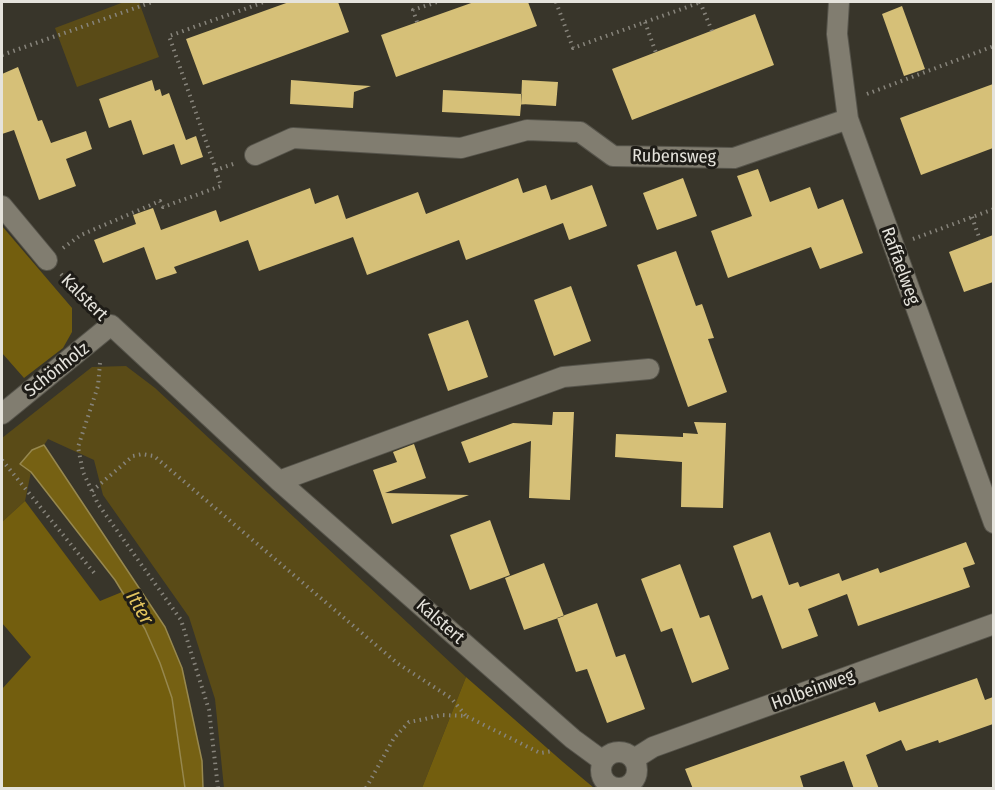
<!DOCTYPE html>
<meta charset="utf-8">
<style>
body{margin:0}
#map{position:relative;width:995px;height:790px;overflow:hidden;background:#38352a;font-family:"Fira Sans Condensed",sans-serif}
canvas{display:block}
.frame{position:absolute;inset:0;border:3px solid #e5e3dc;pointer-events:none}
</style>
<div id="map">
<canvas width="995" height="790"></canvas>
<div class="frame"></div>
</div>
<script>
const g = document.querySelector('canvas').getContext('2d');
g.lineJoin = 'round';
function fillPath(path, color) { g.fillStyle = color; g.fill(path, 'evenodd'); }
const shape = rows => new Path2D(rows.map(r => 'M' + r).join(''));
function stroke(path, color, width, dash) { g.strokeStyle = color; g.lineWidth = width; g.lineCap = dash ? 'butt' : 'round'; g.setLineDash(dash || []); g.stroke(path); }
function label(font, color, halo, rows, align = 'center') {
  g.font = font + ' "Fira Sans Condensed",sans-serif'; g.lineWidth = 6; g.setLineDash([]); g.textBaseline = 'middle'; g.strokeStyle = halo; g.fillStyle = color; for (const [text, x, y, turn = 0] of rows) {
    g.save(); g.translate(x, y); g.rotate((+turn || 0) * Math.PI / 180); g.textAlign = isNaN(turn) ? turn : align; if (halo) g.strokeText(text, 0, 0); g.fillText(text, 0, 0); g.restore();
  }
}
fillPath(shape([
 [124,2,139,2,159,57,77,87,55,28],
 [126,366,155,388,466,677,422,788,224,788,215,699,189,617,103,495,94,460,48,439,44,445,32,450,20,464,31,472,25,501,2,522,2,438,92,367]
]), '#5a4b17');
fillPath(shape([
 [2,226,72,308,72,332,63,348,24,378,2,353],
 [25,501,100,601,122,592,145,629,160,663,172,698,185,788,2,788,2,689,31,657,2,623,2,522],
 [466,677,563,762,594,788,422,788]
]), '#735e0e');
const water = shape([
 [44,445,165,627,182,668,202,761,203,788,185,788,172,698,160,663,145,629,115,580,31,472,20,464,32,450,44,445]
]);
fillPath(water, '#766113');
stroke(water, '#97884f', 1.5);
fillPath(shape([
 [289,2,338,2,349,32,203,85,186,39],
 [474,2,528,2,537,26,396,77,381,35],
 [902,6,925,69,904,76,882,14],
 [755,14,774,65,632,120,612,69],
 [18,67,38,121,42,120,51,143,86,131,92,149,66,159,76,186,39,200,14,130,2,134,2,74],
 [152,80,155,91,160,89,162,96,169,93,186,140,196,136,203,157,181,165,174,144,143,155,131,120,109,128,99,99],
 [291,80,354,85,371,86,354,92,353,108,290,104],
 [522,80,558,82,556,106,521,104],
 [993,84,993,148,921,175,900,118],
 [443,90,522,94,520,116,442,112],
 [758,169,770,202,810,187,818,209,843,199,863,253,820,269,811,247,728,278,711,231,752,216,737,176],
 [518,178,523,193,546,185,551,200,592,185,607,226,569,240,563,223,466,260,459,240,367,275,353,237,259,271,248,240,174,267,177,273,156,280,144,247,103,263,94,240,136,224,133,215,153,208,161,230,216,210,220,222,310,188,315,204,338,195,346,219,418,192,426,214],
 [683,178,697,216,657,230,643,193],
 [993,235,993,282,964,292,949,252],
 [676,251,696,306,702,304,714,338,708,339,727,392,688,407,637,265],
 [571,286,591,341,554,356,534,300],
 [468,320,488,377,448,391,428,334],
 [553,412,574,412,570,500,529,498,531,441,469,463,461,442,513,423,552,425],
 [694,422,726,423,723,508,681,507,682,462,615,457,616,434,683,437,683,433,698,434],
 [414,444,426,478,385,493,469,495,392,524,373,470,397,462,393,452],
 [490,520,510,575,470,590,450,535],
 [770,532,789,585,798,582,800,587,839,573,842,581,878,568,880,573,966,542,975,564,963,568,970,587,858,626,847,594,808,609,818,636,782,649,762,595,752,599,733,546],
 [544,563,564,616,524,630,505,578],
 [680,564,700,618,709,615,729,669,692,683,672,628,661,632,641,579],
 [597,603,616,657,625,654,645,709,607,723,587,669,576,672,557,618],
 [977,678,985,700,993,697,993,724,939,743,938,740,906,751,901,740,866,755,879,789,854,789,844,761,800,776,804,789,693,789,685,769,875,702,879,712]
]), '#d6c078');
const street = shape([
 [839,2,837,34,848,119,994,523],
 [255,155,293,138,461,148,527,130,580,132,613,156,734,158,848,119],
 [2,206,47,260],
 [2,414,111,325,279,481,573,739,603,761],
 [279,481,563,377,649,369],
 '601 770a18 18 0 1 1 36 0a18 18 0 1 1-36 0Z',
 [634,759,653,747,994,624]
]);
stroke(street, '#56544b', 22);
stroke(shape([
 [556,2,573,48,701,2],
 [700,2,712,31],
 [417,22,413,10,437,2],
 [645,22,656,53],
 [2,55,152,2],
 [867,94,994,46],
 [216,170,169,36,264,2],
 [972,217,980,240],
 [913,239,994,209],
 [63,248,81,235,160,201,163,207,221,186,216,170,236,163],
 [61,274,95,310],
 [100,363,98,386,78,447,83,472,98,504,181,620,209,710,218,788],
 [2,460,95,574],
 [92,491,133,456,142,454,154,456,397,663,451,698,466,716],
 [366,788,394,738,409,722,425,719,441,715,466,716,540,753,553,751]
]), '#87847b', 4, [1.5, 4.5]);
stroke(street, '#817d70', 20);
label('18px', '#e5e3dc', '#1e1c17', [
 ["Rubensweg",674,157,1],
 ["Raffaelweg",900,266,70],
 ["Kalstert",84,298,45],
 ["Schönholz",57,370,-38],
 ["Kalstert",440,622,41],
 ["Holbeinweg",813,690,-20]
]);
label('italic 20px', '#e1c35e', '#1e1c17', [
 ["Itter",139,608,60]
]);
</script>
